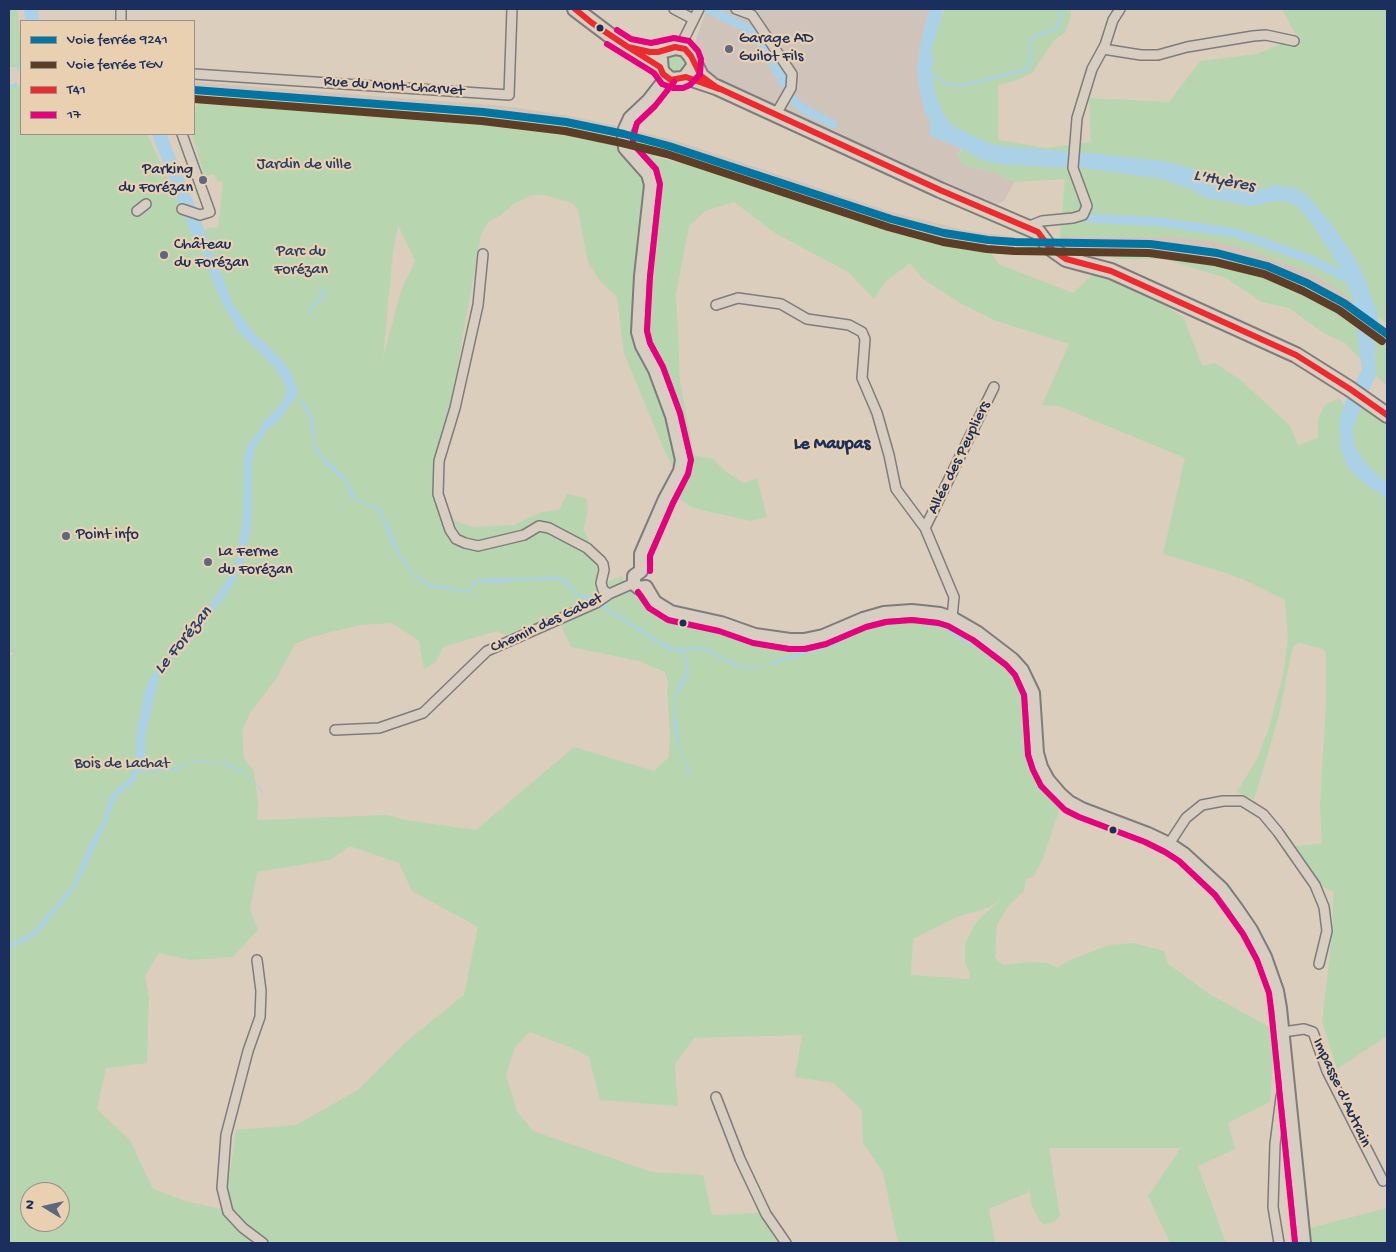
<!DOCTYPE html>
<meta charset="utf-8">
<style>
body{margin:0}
#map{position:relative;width:1396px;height:1252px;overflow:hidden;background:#dbcebd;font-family:"Gochi Hand",sans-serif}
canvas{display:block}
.frame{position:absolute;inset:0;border:10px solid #1b2f5e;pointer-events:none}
.legend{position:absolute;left:20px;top:20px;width:175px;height:115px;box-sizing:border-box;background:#e8d0b0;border:1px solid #96908f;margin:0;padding:6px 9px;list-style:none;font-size:15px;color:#1b2f5e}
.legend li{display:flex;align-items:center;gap:10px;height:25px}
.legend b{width:25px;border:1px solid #96908f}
.north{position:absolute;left:20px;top:1182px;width:50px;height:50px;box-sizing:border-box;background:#e8d0b0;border:1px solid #96908f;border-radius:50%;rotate:279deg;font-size:14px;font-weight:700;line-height:20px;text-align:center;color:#1b2f5e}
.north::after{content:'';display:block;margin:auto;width:18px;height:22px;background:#5e677f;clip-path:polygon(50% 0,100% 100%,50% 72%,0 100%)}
</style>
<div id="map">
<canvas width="1396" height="1252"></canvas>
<div class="frame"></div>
<ul class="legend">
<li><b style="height:6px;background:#0075a1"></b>Voie ferrée 9241</li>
<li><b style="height:6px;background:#5c3e26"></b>Voie ferrée TGV</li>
<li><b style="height:6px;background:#ec2a2f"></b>T41</li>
<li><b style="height:6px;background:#e5007d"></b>17</li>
</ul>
<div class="north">N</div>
</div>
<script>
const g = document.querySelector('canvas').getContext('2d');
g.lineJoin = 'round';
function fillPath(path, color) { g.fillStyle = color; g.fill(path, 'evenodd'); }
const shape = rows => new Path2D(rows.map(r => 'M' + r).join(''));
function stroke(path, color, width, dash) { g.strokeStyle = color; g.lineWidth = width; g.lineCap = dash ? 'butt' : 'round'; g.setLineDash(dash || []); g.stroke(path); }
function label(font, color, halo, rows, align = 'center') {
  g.font = font + ' "Gochi Hand",sans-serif'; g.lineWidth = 4.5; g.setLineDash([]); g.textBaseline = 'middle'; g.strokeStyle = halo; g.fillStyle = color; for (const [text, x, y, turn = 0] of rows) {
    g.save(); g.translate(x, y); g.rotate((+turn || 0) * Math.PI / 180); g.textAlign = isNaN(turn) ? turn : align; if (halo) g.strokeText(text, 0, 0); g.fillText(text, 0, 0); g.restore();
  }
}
fillPath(shape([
 [720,9,929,9,919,53,930,123,930,135,961,149,957,155,963,165,993,172,1014,182,1004,201,988,209,731,87,705,71,694,46,705,13],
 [194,82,505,106,569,116,617,126,615,137,566,125,483,116,194,94],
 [627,128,680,142,891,212,968,231,1014,237,1014,246,940,238,905,231,852,214,667,149,625,137],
 [1060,236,1174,237,1213,241,1246,249,1314,274,1353,298,1356,316,1310,291,1262,272,1231,263,1172,254,1064,250]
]), '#cfc3ba');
fillPath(shape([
 [9,9,17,9,21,44,21,68,9,67],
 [945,9,1071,9,1071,16,1065,33,1054,40,1032,73,1017,80,998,85,998,140,1046,148,1091,142,1089,98,1169,102,1200,61,1257,54,1297,37,1282,9,1387,9,1387,323,1314,274,1246,249,1213,241,1174,237,1060,236,1065,179,1014,182,993,172,963,165,957,155,969,143,943,126,930,104,926,79,928,59,931,46],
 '666 63a9 9 0 1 1 18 0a9 9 0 1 1-18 0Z',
 [9,84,21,85,21,134,147,134,187,220,200,224,204,231,210,227,218,228,223,182,217,181,214,174,201,178,199,173,203,171,192,134,194,134,194,108,200,103,223,105,224,96,483,116,566,125,615,137,625,137,667,149,653,157,682,163,719,175,734,173,852,214,905,231,940,238,986,244,998,264,1073,293,1094,273,1116,278,1154,298,1184,318,1202,366,1215,363,1242,381,1290,426,1298,445,1318,438,1318,419,1325,405,1339,398,1355,421,1362,404,1387,424,1387,1036,1337,1069,1322,1021,1333,928,1333,892,1319,885,1294,846,1322,844,1320,805,1326,702,1326,653,1323,649,1300,643,1293,646,1278,719,1254,800,1237,792,1257,759,1269,728,1284,670,1288,637,1285,600,1251,583,1226,573,1163,554,1185,458,1059,406,1042,405,1069,344,994,320,960,303,923,279,910,263,885,282,874,299,848,272,775,233,734,202,705,211,689,226,676,294,680,381,694,455,713,459,725,471,744,483,757,478,767,517,751,521,693,508,675,496,681,483,665,452,624,353,617,297,601,282,588,263,578,210,572,203,545,195,532,195,515,203,501,215,488,222,481,235,449,413,433,463,434,497,456,521,472,527,515,525,541,512,559,510,567,494,586,498,588,508,584,529,597,561,596,587,622,576,629,590,668,615,801,644,862,618,924,613,985,638,1027,683,1032,754,1062,802,1043,858,1034,876,1026,879,1024,891,1008,906,997,925,995,958,1003,965,1029,962,1048,963,1057,968,1070,960,1109,945,1134,943,1164,951,1168,964,1211,995,1275,1030,1270,1102,1228,1123,1235,1149,1198,1166,1226,1243,1170,1243,1148,1196,1181,1148,1049,1148,1060,1216,1054,1222,1044,1224,1040,1222,1032,1206,1029,1188,1027,1193,989,1209,995,1243,898,1243,883,1172,863,1143,862,1110,833,1083,795,1077,802,1035,694,1038,675,1064,678,1106,600,1100,589,1057,570,1047,530,1032,515,1047,506,1075,517,1111,533,1131,652,1172,703,1175,712,1215,759,1213,778,1243,269,1243,239,1218,227,1212,252,1243,9,1243,9,656,14,654,9,651],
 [398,225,415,261,401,291,383,358,393,253],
 [554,619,561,625,571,647,639,661,665,672,668,682,667,692,670,732,669,757,654,771,574,747,476,830,405,820,387,815,257,820,258,804,254,771,244,758,242,731,250,713,276,679,295,644,311,637,360,625,392,623,419,641,424,669,436,662,443,647,497,631,506,636],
 [350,846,399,863,412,891,478,927,464,995,407,1041,358,1090,296,1125,236,1130,225,1210,185,1201,153,1189,130,1140,97,1109,106,1068,147,1063,149,998,145,976,159,953,189,960,233,957,258,930,250,909,257,872,330,860],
 [1002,899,981,917,973,927,965,944,965,962,970,973,969,979,911,975,913,939,957,917,988,908],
 [30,1192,60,1192,60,1222,30,1222],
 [1105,250,1172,254,1231,263,1262,272,1310,291,1356,316,1361,360,1345,343,1322,332,1289,308,1262,302,1226,278,1164,259,1115,259],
 [1373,329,1387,340,1387,385,1376,376,1375,339],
 [1387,1208,1387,1243,1311,1243,1310,1228]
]), '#b7d5af');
fillPath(shape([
 [929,9,944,9,925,70,930,104,937,118,943,126,965,141,999,153,1089,160,1162,168,1221,183,1286,192,1294,195,1303,201,1329,232,1350,264,1360,285,1371,317,1375,339,1376,376,1361,407,1352,431,1355,447,1367,464,1387,483,1387,499,1365,484,1348,468,1340,447,1339,420,1348,395,1362,370,1353,298,1339,267,1328,248,1312,224,1297,206,1285,201,1271,202,1251,206,1206,198,1191,189,1162,179,1076,167,1071,165,1063,168,1000,164,979,159,971,153,929,135,930,123,925,112,919,87,917,67,922,36],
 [198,224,212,251,233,304,253,332,275,353,288,367,296,385,298,394,281,417,273,426,268,428,254,450,252,463,251,524,244,561,232,586,194,639,169,662,159,677,145,737,145,769,176,768,189,762,195,760,226,763,240,769,249,776,258,785,263,792,263,795,258,786,248,776,238,770,219,763,190,762,177,770,140,772,131,785,120,793,115,799,107,822,76,887,38,933,30,939,11,947,9,950,9,944,31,934,73,885,89,845,102,823,111,795,128,780,131,775,135,763,137,730,145,692,148,682,160,661,188,636,227,580,236,559,243,520,244,455,249,443,260,430,263,422,281,405,285,396,286,390,285,385,277,370,239,332,221,301,204,259,200,247,202,246,192,226],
 [302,399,313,417,315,444,323,457,346,478,355,498,380,508,401,555,415,575,431,584,468,591,474,581,478,579,555,577,564,578,580,595,594,596,599,599,609,609,668,646,675,648,705,648,739,666,749,668,769,664,791,655,814,649,827,648,860,626,876,619,883,621,888,619,893,620,899,616,929,621,938,626,947,626,969,644,978,649,967,645,946,627,938,627,929,622,899,618,893,621,890,620,883,622,876,621,860,627,828,648,789,656,758,668,748,670,740,667,706,649,684,649,689,673,682,684,674,701,680,746,690,773,682,756,676,736,674,724,673,700,680,682,686,673,683,652,669,650,609,612,596,601,590,598,579,597,561,580,520,580,499,583,479,582,475,583,469,593,431,587,416,578,403,563,391,542,381,516,377,509,351,498,344,480,327,466,317,453,314,447,309,417,300,401]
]), '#aad1e5');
stroke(shape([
 [18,70,21,62],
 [924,70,949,85,965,85,1027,69,1031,59,1029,44,1031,40,1035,36,1056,29,1059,22,1060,9],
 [9,87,15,86,16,83],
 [320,290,322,292],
 [310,314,313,305,323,297,327,291],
 [898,618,945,627,962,640],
 [830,646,873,622],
 [685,648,706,649,740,667],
 [772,663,810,651],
 [680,689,686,677],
 [676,723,678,740],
 [687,767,690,773]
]), '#aad1e5', 2.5);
stroke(shape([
 [708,9,747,28,763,46,785,85],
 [793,100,803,109,833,124],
 [1089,218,1161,222,1236,233,1312,260,1360,285]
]), '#aad1e5', 9);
stroke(shape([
 [31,9,32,21],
 [927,59,924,70,928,94,937,118,948,131,980,147,999,153,1089,160,1162,168,1221,183,1252,189],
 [159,134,201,240],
 [1273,192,1294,195,1303,201,1329,232,1350,264,1360,285,1371,317,1371,333]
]), '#aad1e5', 14);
const street = shape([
 [674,9,693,19],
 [736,9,752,15,792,74,791,88,776,114],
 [121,21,121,9],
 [680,47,699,9],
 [1103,49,1141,55,1158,55,1187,47,1253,36,1266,35,1294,41],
 [194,74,509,95,512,9],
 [182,209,200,215,210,212,182,134],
 [137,211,146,204],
 [1027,227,1042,221,1073,218,1083,215,1087,206,1073,168,1077,118,1092,69,1105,45,1113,20,1120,9],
 [483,254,478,305,455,408,439,461,438,494,450,530,456,539,465,543,478,546,524,535,539,526,549,528,587,548,601,561,603,564,604,570,601,583,603,590,609,594],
 [716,305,738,298,781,304,807,319,849,325,862,332,865,339,862,378,877,413,889,455,896,489,925,528,954,597,952,618],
 [925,528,994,387],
 [335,730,379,728,423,713,487,651,596,603,609,594,634,583],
 [1169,844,1186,818,1202,805,1223,801,1242,801,1263,814,1278,832,1315,885,1324,907,1327,931,1319,964],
 [257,960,261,991,260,1017,248,1051,226,1135,222,1188,228,1212,243,1228,263,1243],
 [1283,1032,1304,1029,1313,1032,1327,1071,1383,1181],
 [716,1097,740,1159,766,1214,786,1243],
 [1279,1243,1273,1207,1275,1144,1281,1097,1283,1090,1289,1085]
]);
const secondary = shape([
 [641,571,641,554,644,547,665,499,680,471,682,460,672,416,655,370,642,346,638,332,641,276,651,185,648,174,625,148,624,138,625,129,630,118,649,100,667,77],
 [641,571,634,576,634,584,639,588,646,587],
 [646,587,655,602,671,612,721,623,755,635,790,640,804,640,823,636,863,619,884,613,912,611,940,614,952,618,978,633,1012,659,1022,670,1033,693,1037,753,1041,767,1048,780,1060,794,1069,802,1082,809,1148,834,1169,844,1184,854,1222,889,1236,908,1251,930,1265,957,1277,991,1280,1008,1304,1243]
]);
const primary = shape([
 [575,9,612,37,660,67],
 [628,47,650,52,658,52,675,47,685,49,691,56,701,76,711,84],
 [660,59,661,71,667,77,671,80,682,79,686,77,692,69],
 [686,77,716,87,940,190,1038,232,1049,247,1066,259,1111,271,1296,355,1350,389,1387,415]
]);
stroke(street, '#7e7c7d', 12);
stroke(secondary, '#7e7c7d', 16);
stroke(primary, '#7e7c7d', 18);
stroke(street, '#d7cdc1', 9);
stroke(secondary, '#d7cdc1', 12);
stroke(primary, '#d9cfbe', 14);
stroke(shape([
 [575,9,592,23,628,47,650,52,658,52,675,47,685,49,691,56,701,76,716,87,940,190,1038,232,1049,247,1066,259,1111,271,1296,355,1350,389,1387,415],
 [628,47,660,67,663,74,671,80,686,77,719,89]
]), '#ec2a2f', 6);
stroke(shape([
 [607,44,654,73,662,84,673,88,683,88,690,85,700,74,701,59,698,51,689,41,674,38,651,43,631,39,617,30],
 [650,571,650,556,673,503,688,474,691,460,680,413,663,367,650,343,647,331,650,277,660,184,656,169,633,144,633,138,637,123,655,106,674,82],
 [638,592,649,608,668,620,719,631,753,643,789,649,805,649,826,644,866,627,886,622,912,620,938,623,948,626,973,640,1006,665,1015,675,1024,695,1028,755,1033,770,1041,786,1065,810,1079,817,1145,842,1165,852,1179,861,1215,895,1243,934,1257,960,1269,993,1271,1009,1295,1243]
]), '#e5007d', 6);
stroke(shape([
 [194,90,483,112,566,122,624,134,669,146,891,219,944,233,988,240,1015,242,1150,244,1217,253,1267,266,1307,283,1344,303,1387,334]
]), '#0075a1', 8);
stroke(shape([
 [194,99,482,121,565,131,622,143,667,154,888,227,943,242,987,249,1014,251,1149,253,1215,262,1264,274,1303,291,1339,310,1382,341]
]), '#5c3e26', 8);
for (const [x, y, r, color] of [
 [600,28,4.5,"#1b2f5e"],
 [729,49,5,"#5e677f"],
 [203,180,5,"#5e677f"],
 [164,255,5,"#5e677f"],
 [66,536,5,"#5e677f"],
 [208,562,5,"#5e677f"],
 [683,623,4.5,"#1b2f5e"],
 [1113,830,4.5,"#1b2f5e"]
]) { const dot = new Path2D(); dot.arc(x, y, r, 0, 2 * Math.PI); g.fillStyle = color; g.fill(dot); stroke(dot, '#e8d0b0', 2); }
label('16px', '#1b2f5e', '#e8d0b0', [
 ["Garage AD",739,40],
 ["Guilot Fils",739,58],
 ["Parking",193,171,"right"],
 ["du Forézan",193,189,"right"],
 ["Château",174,246],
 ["du Forézan",174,264],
 ["Point info",76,536],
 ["La Ferme",218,553],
 ["du Forézan",218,571]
], 'left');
label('16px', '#1b2f5e', '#e8d0b0', [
 ["Rue du Mont-Charvet",394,87,4],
 ["Allée des Peupliers",960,458,-64],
 ["Chemin des Gabet",547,624,-25],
 ["Impasse d'Autrain",1341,1093,65]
]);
label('16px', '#284065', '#e8d0b0', [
 ["Jardin de ville",304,166],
 ["Parc du",301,253],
 ["Forézan",301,271],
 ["Bois de Lachat",122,765]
]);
label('italic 18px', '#273f6d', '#e8d0b0', [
 ["L'Hyères",1224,182,11],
 ["Le Forézan",184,641,-51]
]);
label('bold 18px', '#1b2f5e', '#e8d0b0', [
 ["Le Maupas",832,445]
]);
</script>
